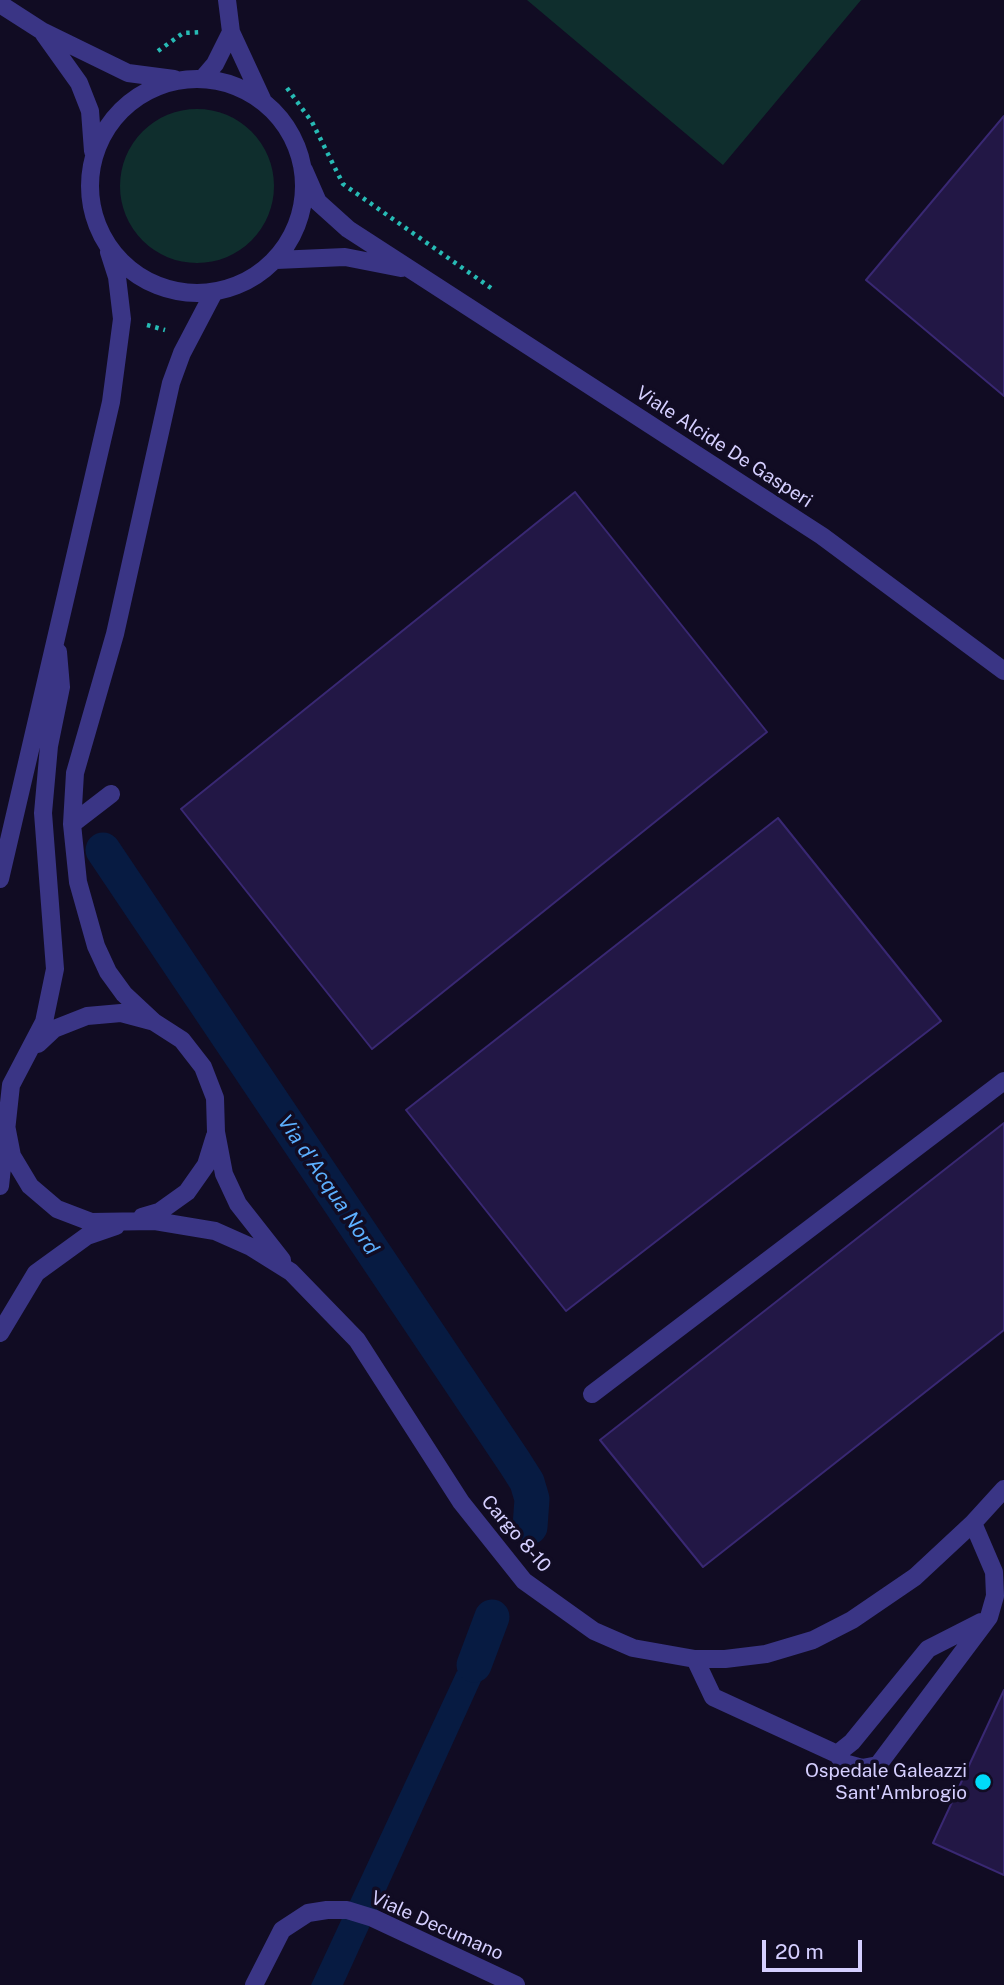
<!DOCTYPE html>
<style>
body{margin:0}
#map{position:relative;width:1004px;height:1985px;overflow:hidden;background:#110c23;font-family:"Public Sans",sans-serif}
canvas{display:block}
.scale{position:absolute;left:762px;top:1940px;width:100px;height:32px;box-sizing:border-box;border:4px solid #d5cfff;border-top:0;padding-left:9px;font-size:21px;line-height:24px;white-space:nowrap;color:#d5cfff;-webkit-text-stroke:5px #110c23;paint-order:stroke}
</style>
<div id="map">
<canvas width="1004" height="1985"></canvas>
<div class="scale">20 m</div>
</div>
<script>
const g = document.querySelector('canvas').getContext('2d');
g.lineJoin = 'round';
function fillPath(path, color) { g.fillStyle = color; g.fill(path, 'evenodd'); }
const shape = rows => new Path2D(rows.map(r => 'M' + r).join(''));
function stroke(path, color, width, dash) { g.strokeStyle = color; g.lineWidth = width; g.lineCap = dash ? 'butt' : 'round'; g.setLineDash(dash || []); g.stroke(path); }
function label(font, color, halo, rows, align = 'center') {
  g.font = font + ' "Public Sans",sans-serif'; g.lineWidth = 7; g.setLineDash([]); g.textBaseline = 'middle'; g.strokeStyle = halo; g.fillStyle = color; for (const [text, x, y, turn = 0] of rows) {
    g.save(); g.translate(x, y); g.rotate((+turn || 0) * Math.PI / 180); g.textAlign = isNaN(turn) ? turn : align; if (halo) g.strokeText(text, 0, 0); g.fillText(text, 0, 0); g.restore();
  }
}
fillPath(shape([
 [527,0,861,0,723,165],
 '120 186a77 77 0 1 1 154 0a77 77 0 1 1-154 0Z'
]), '#0f2e2d');
fillPath(shape([
 [474,1665,486,1670,343,1985,311,1985,457,1671,468,1676]
]), '#071b42');
stroke(shape([
 [103,850,515,1463,527,1482,532,1499,530,1527],
 [474,1665,492,1617]
]), '#071b42', 35);
const building = shape([
 [1004,116,1004,396,866,280,1004,116],
 [575,492,767,732,372,1049,181,809,575,492],
 [778,818,941,1021,566,1311,406,1110,778,818],
 [1004,1123,1004,1330,703,1567,600,1440,1004,1123],
 [1004,1690,1004,1875,933,1843,1004,1690]
]);
fillPath(building, '#221745');
stroke(building, '#392873', 2);
stroke(shape([
 [158,51,183,33,203,32],
 [287,88,312,122,343,184,491,288],
 [147,325,165,330]
]), '#27bbb5', 4.5, [3.5, 5]);
stroke(shape([
 [227,0,231,32,262,99],
 [0,4,42,31,128,73,174,79],
 [44,34,79,83,90,111,93,151],
 [203,78,215,64,231,32],
 '90 186a107 107 0 1 1 214 0a107 107 0 1 1-214 0Z',
 [304,170,318,202,348,229,822,536,1004,671],
 [276,260,345,257,401,268],
 [214,292,182,353,171,383,115,634,75,773,72,824,78,882,96,946,108,972,124,994,154,1022,182,1040,203,1067,215,1098,216,1132,224,1174,238,1204,282,1260],
 [72,824,111,794],
 [0,879,111,402,122,319,117,277,109,252],
 [38,1044,54,1029,87,1016,121,1013,151,1021],
 [5,1120,12,1156,30,1186,57,1209,91,1222,155,1221,215,1231,251,1247,291,1272,357,1340,461,1502,524,1581,594,1631,633,1648,695,1659,725,1659,766,1654,813,1640,852,1620,915,1577,973,1523,1004,1489],
 [0,1186,11,1085,44,1022,55,969,43,813,49,746,61,687,58,652],
 [142,1217,159,1212,187,1192,206,1165,215,1136],
 [0,1333,36,1273,87,1236,116,1226],
 [592,1394,1004,1081],
 [695,1659,713,1697,837,1754,844,1763,862,1768,878,1765,989,1617,995,1596,994,1572,973,1523],
 [837,1754,852,1742,928,1649,981,1622],
 [254,1985,282,1930,308,1913,327,1910,347,1910,373,1918,516,1985]
]), '#3a3585', 18);
for (const [x, y, r, color] of [
 [983,1782,9,"#00dbfa"]
]) { const dot = new Path2D(); dot.arc(x, y, r, 0, 2 * Math.PI); g.fillStyle = color; g.fill(dot); stroke(dot, '#110c23', 2.5); }
label('19px', '#d5cfff', '#110c23', [
 ["Viale Alcide De Gasperi",724,447,33],
 ["Cargo 8-10",516,1534,49],
 ["Viale Decumano",437,1926,24]
]);
label('19px', '#d5cfff', '#110c23', [
 ["Ospedale Galeazzi",967,1771],
 ["Sant'Ambrogio",967,1793]
], 'right');
label('italic 21px', '#5db0ff', '#110c23', [
 ["Via d'Acqua Nord",328,1185,56]
]);
</script>
